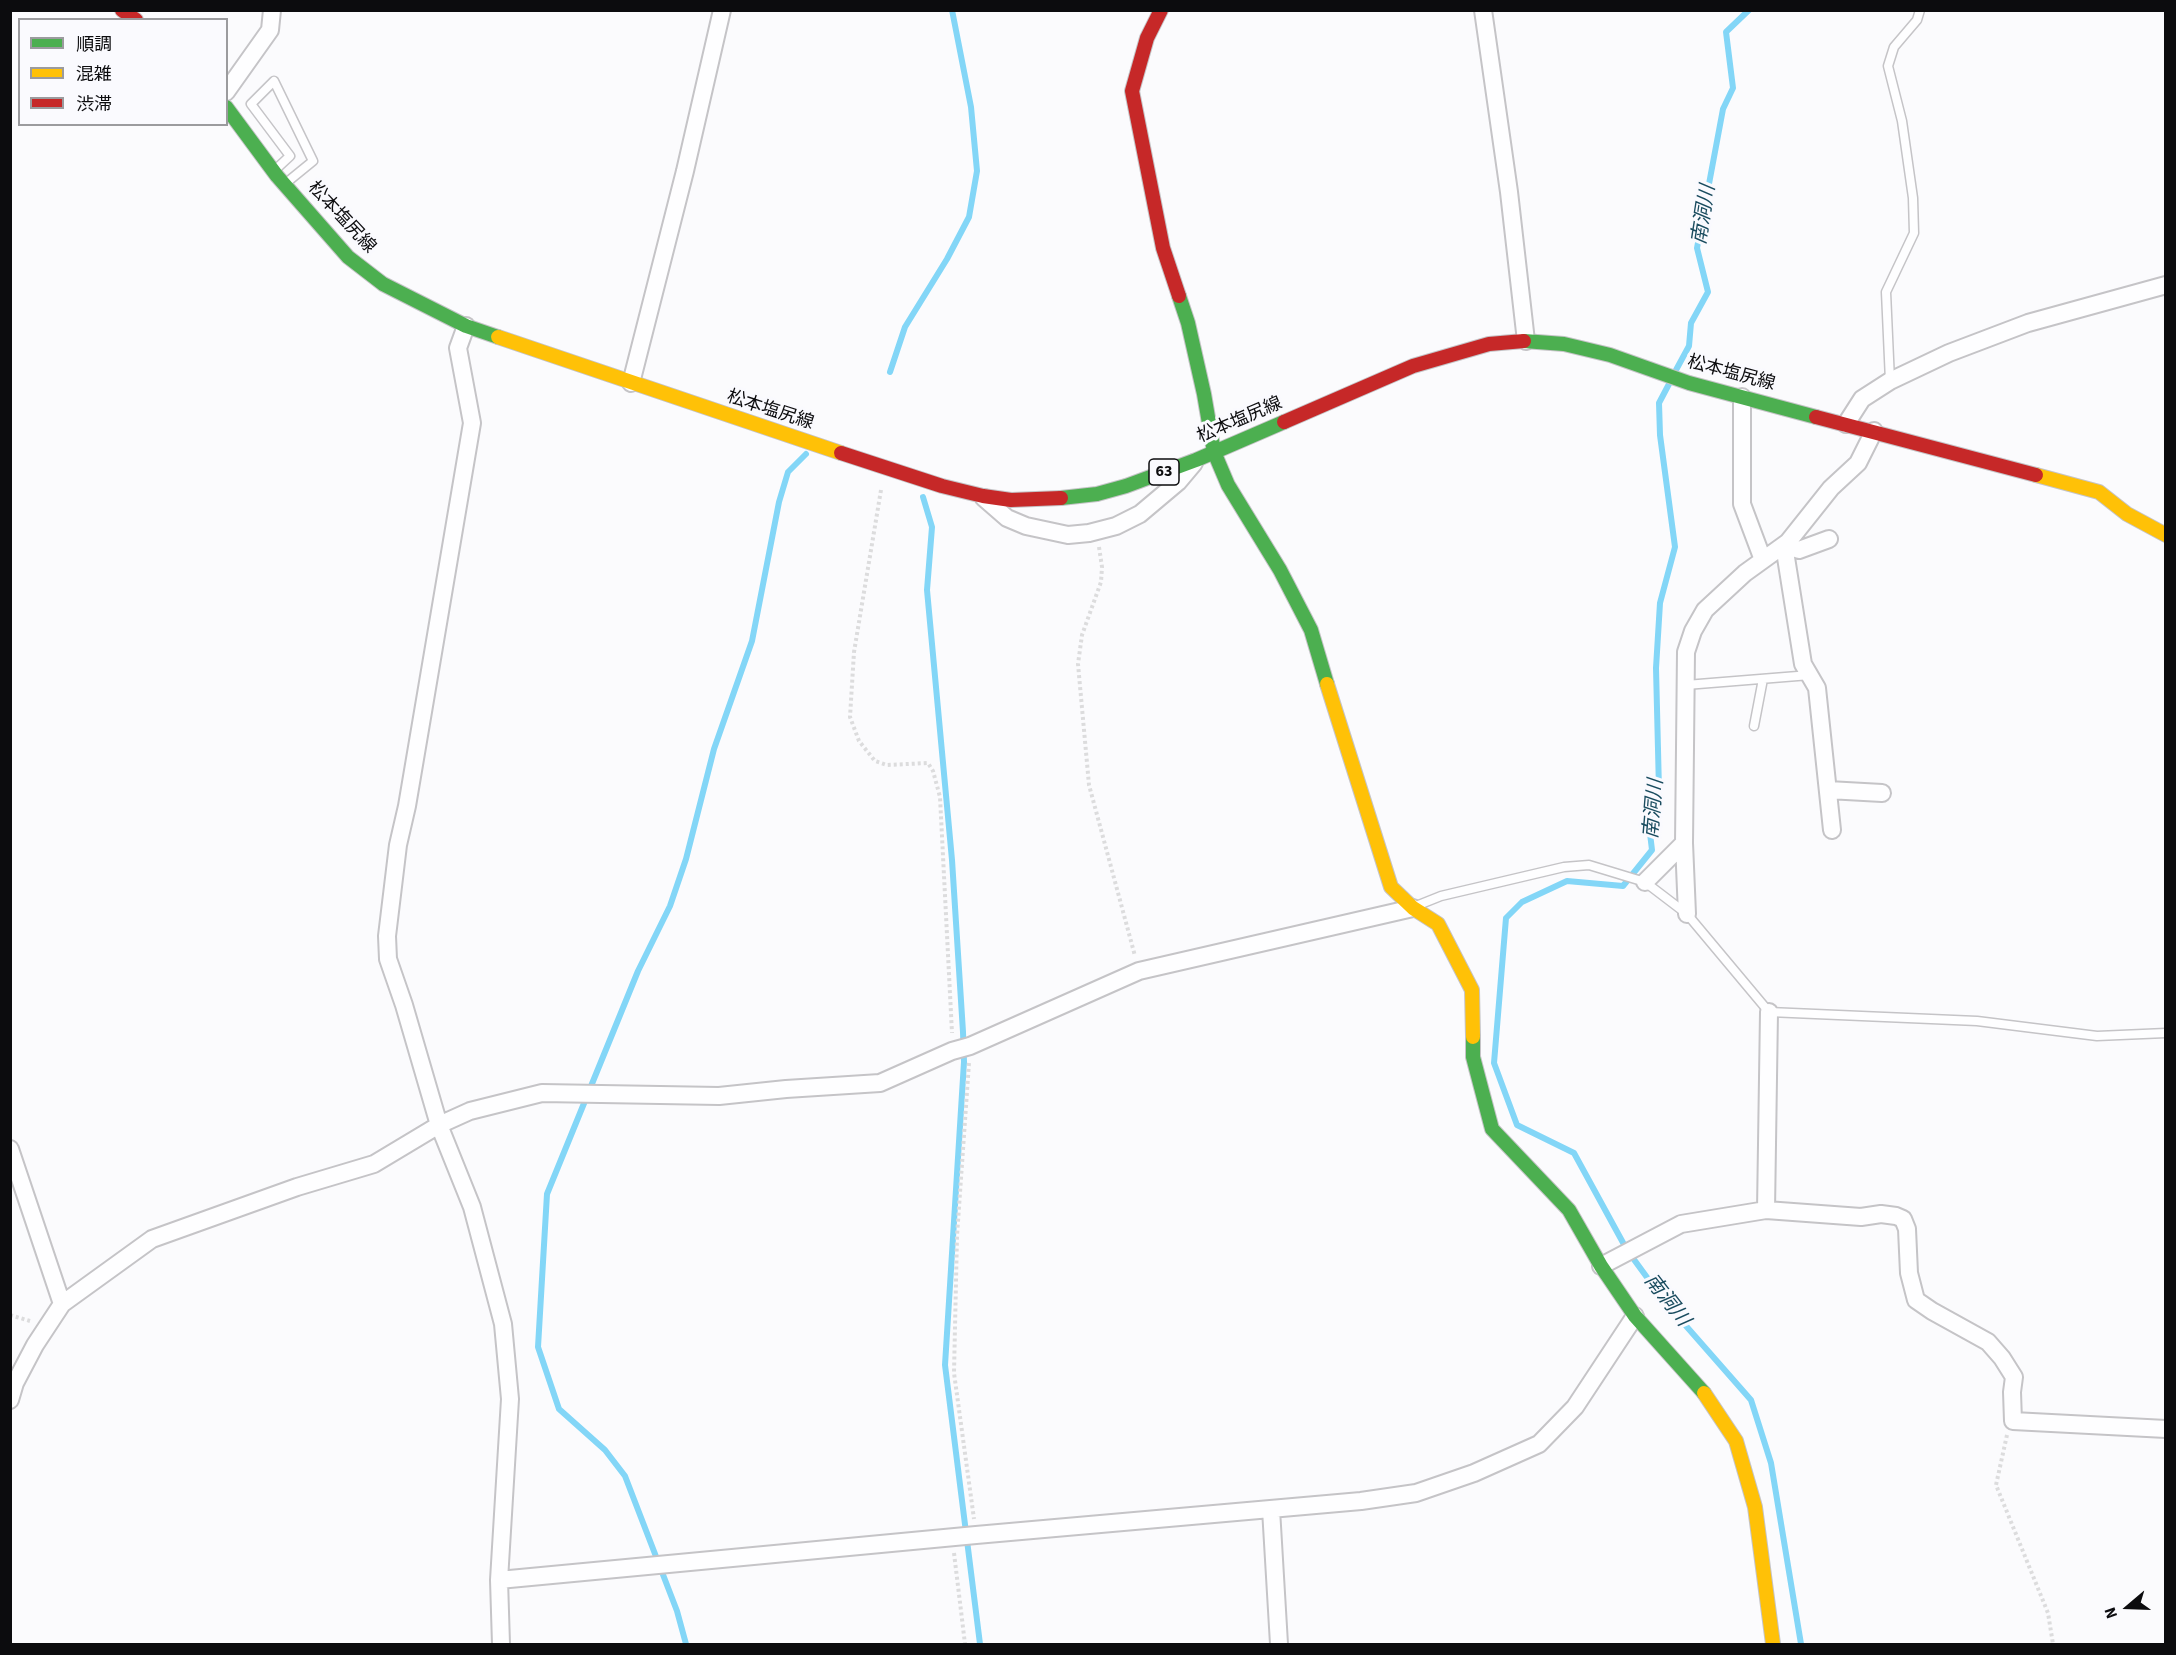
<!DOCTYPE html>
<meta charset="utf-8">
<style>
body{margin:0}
#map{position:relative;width:2176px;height:1655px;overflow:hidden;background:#fbfbfd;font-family:"Source Sans 3","Noto Sans JP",sans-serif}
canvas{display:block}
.frame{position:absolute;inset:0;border:12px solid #0c0c0e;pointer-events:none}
.legend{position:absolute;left:18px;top:18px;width:210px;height:108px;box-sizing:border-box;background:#fafafe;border:2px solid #9b9b9e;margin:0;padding:8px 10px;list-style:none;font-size:18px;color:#0c0c0e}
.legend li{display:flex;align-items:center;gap:12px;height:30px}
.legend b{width:30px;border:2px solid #9b9b9e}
.north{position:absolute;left:2098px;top:1577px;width:60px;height:60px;-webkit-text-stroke:4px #fafafe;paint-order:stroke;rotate:251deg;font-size:16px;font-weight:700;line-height:24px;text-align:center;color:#0c0c0e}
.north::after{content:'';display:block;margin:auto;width:21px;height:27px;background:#0c0c0e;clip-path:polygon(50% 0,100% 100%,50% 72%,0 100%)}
</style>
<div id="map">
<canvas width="2176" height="1655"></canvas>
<div class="frame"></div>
<ul class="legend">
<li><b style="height:8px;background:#4caf50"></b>順調</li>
<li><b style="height:8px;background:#ffc107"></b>混雑</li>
<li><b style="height:8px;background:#c62828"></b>渋滞</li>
</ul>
<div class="north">N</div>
</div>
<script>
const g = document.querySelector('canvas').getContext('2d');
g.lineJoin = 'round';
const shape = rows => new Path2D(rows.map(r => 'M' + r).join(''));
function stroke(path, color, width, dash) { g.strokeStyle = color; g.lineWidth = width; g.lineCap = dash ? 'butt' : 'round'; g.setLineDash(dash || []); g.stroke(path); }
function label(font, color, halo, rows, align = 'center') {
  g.font = font + ' "Source Sans 3","Noto Sans JP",sans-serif'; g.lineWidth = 6; g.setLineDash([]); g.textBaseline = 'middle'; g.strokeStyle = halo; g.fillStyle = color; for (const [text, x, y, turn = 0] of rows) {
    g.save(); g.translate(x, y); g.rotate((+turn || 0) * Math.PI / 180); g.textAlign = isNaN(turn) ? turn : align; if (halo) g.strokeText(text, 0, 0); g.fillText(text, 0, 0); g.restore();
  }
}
stroke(shape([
 [1676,370,1689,346,1691,323,1708,292,1697,248,1723,109,1733,88,1726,32,1749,10],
 [890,372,905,327,947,259,969,217,977,171,971,107,952,10],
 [1669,384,1659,403,1660,435,1675,547,1660,603,1656,668,1659,790,1649,825,1652,850,1623,886,1567,881,1522,902,1506,918,1494,1063,1517,1125,1574,1153,1627,1250,1665,1302,1751,1400,1771,1463,1801,1644],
 [923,497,932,527,927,590,952,860,963,1032,964,1062,945,1365,980,1644],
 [686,1644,677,1611,625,1476,605,1450,559,1409,538,1347,547,1194,638,971,670,906,686,859,714,749,752,641,779,502,788,472,806,454]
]), '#83d6f7', 6);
const lane = shape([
 [276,169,290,156,251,104,274,81,313,161,286,183],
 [1890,381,1886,292,1914,233,1913,198,1902,121,1888,66,1894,47,1917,20,1920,10],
 [1686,685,1810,675],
 [1754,726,1763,679],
 [1416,906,1441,896,1564,867,1589,865,1645,882,1687,914,1769,1012,1977,1021,2097,1036,2166,1033]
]);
const street = shape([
 [1483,10,1509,192,1526,341],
 [226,92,270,30,272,10],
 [466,326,458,348,472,423,407,806,398,845,387,936,388,959,404,1005,439,1125,472,1207,503,1324,510,1399,499,1580,501,1644],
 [631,383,685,171,722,10],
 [1742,397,1742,504,1763,560],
 [1846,424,1862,399,1890,381,1949,353,2028,323,2166,285],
 [984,498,1007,518,1026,526,1068,535,1089,533,1116,526,1140,514,1178,482,1194,463],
 [1829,539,1799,550,1784,545,1803,664,1817,688,1832,830],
 [1828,790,1882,793],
 [1645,882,1684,843],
 [1687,914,1684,843,1686,652,1693,631,1705,610,1745,573,1788,542,1831,488,1858,463,1874,431],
 [10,1149,62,1304],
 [1766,1210,1769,1012],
 [1601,1266,1681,1224,1766,1210,1861,1217,1881,1214,1896,1216,1903,1219,1907,1229,1909,1273,1916,1300,1932,1311,1988,1342,2002,1358,2014,1377,2012,1392,2013,1421,2166,1429],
 [10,1400,15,1383,35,1345,62,1304,152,1239,297,1187,374,1164,439,1125,470,1111,542,1093,719,1096,786,1089,880,1083,952,1051,970,1046,1139,971,1413,908],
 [1271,1509,1279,1644],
 [499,1580,976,1535,1361,1501,1416,1493,1474,1473,1539,1444,1575,1407,1635,1316]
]);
const fast = shape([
 [226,107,277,176,348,257,383,284,466,326,498,337],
 [1179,296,1188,323,1204,394,1214,452,1228,485,1280,570,1311,630,1327,684],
 [1524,341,1564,344,1610,355,1689,383,1816,417],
 [1061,498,1097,494,1126,486,1196,460,1284,422],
 [1473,1037,1473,1057,1492,1129,1569,1210,1601,1266,1635,1316,1704,1393]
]);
const slow = shape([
 [498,337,841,453],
 [2036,475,2099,492,2127,514,2166,535],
 [1327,684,1391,887,1413,908,1438,924,1472,990,1473,1037],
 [1704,1393,1736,1441,1755,1507,1773,1644]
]);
const jam = shape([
 [122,10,136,20],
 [1161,10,1147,38,1132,91,1163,248,1179,296],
 [1816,417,2036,475],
 [1284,422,1413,366,1489,344,1524,341],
 [841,453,942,486,983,496,1011,500,1061,498]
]);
stroke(lane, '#c5c4c7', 11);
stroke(street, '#c5c4c7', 20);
stroke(fast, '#c5c4c7', 16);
stroke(slow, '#c5c4c7', 16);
stroke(jam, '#c5c4c7', 16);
stroke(shape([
 [881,490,854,652,850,717,859,741,875,761,887,765,928,763,933,771,940,797,952,1033],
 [1099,547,1102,567,1101,582,1082,635,1078,664,1089,785,1135,956],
 [969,1063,957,1236,954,1373,974,1519],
 [10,1315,30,1321],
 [2007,1435,1996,1485,2048,1613,2053,1644],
 [954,1553,965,1644]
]), '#dcdcdd', 4, [3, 3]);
stroke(lane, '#fefeff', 8);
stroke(street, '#fefeff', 16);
stroke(fast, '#4caf50', 14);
stroke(slow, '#ffc107', 14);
stroke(jam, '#c62828', 14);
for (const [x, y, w] of [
 [1164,472,30]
]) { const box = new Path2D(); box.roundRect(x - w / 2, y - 13, w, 26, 4.5); g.fillStyle = '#fafafe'; g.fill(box); stroke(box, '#0c0c0e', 1.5); }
label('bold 16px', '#0c0c0e', null, [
 ["63",1164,472]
]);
label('18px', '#0c0c0e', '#fafafe', [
 ["松本塩尻線",341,218,47],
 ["松本塩尻線",1731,374,15],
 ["松本塩尻線",770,411,18],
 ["松本塩尻線",1240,421,-23]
]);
label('italic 20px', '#1a4c5f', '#fafafe', [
 ["南洞川",1705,215,-81],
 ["南洞川",1655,809,-85],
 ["南洞川",1666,1301,52]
]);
</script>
